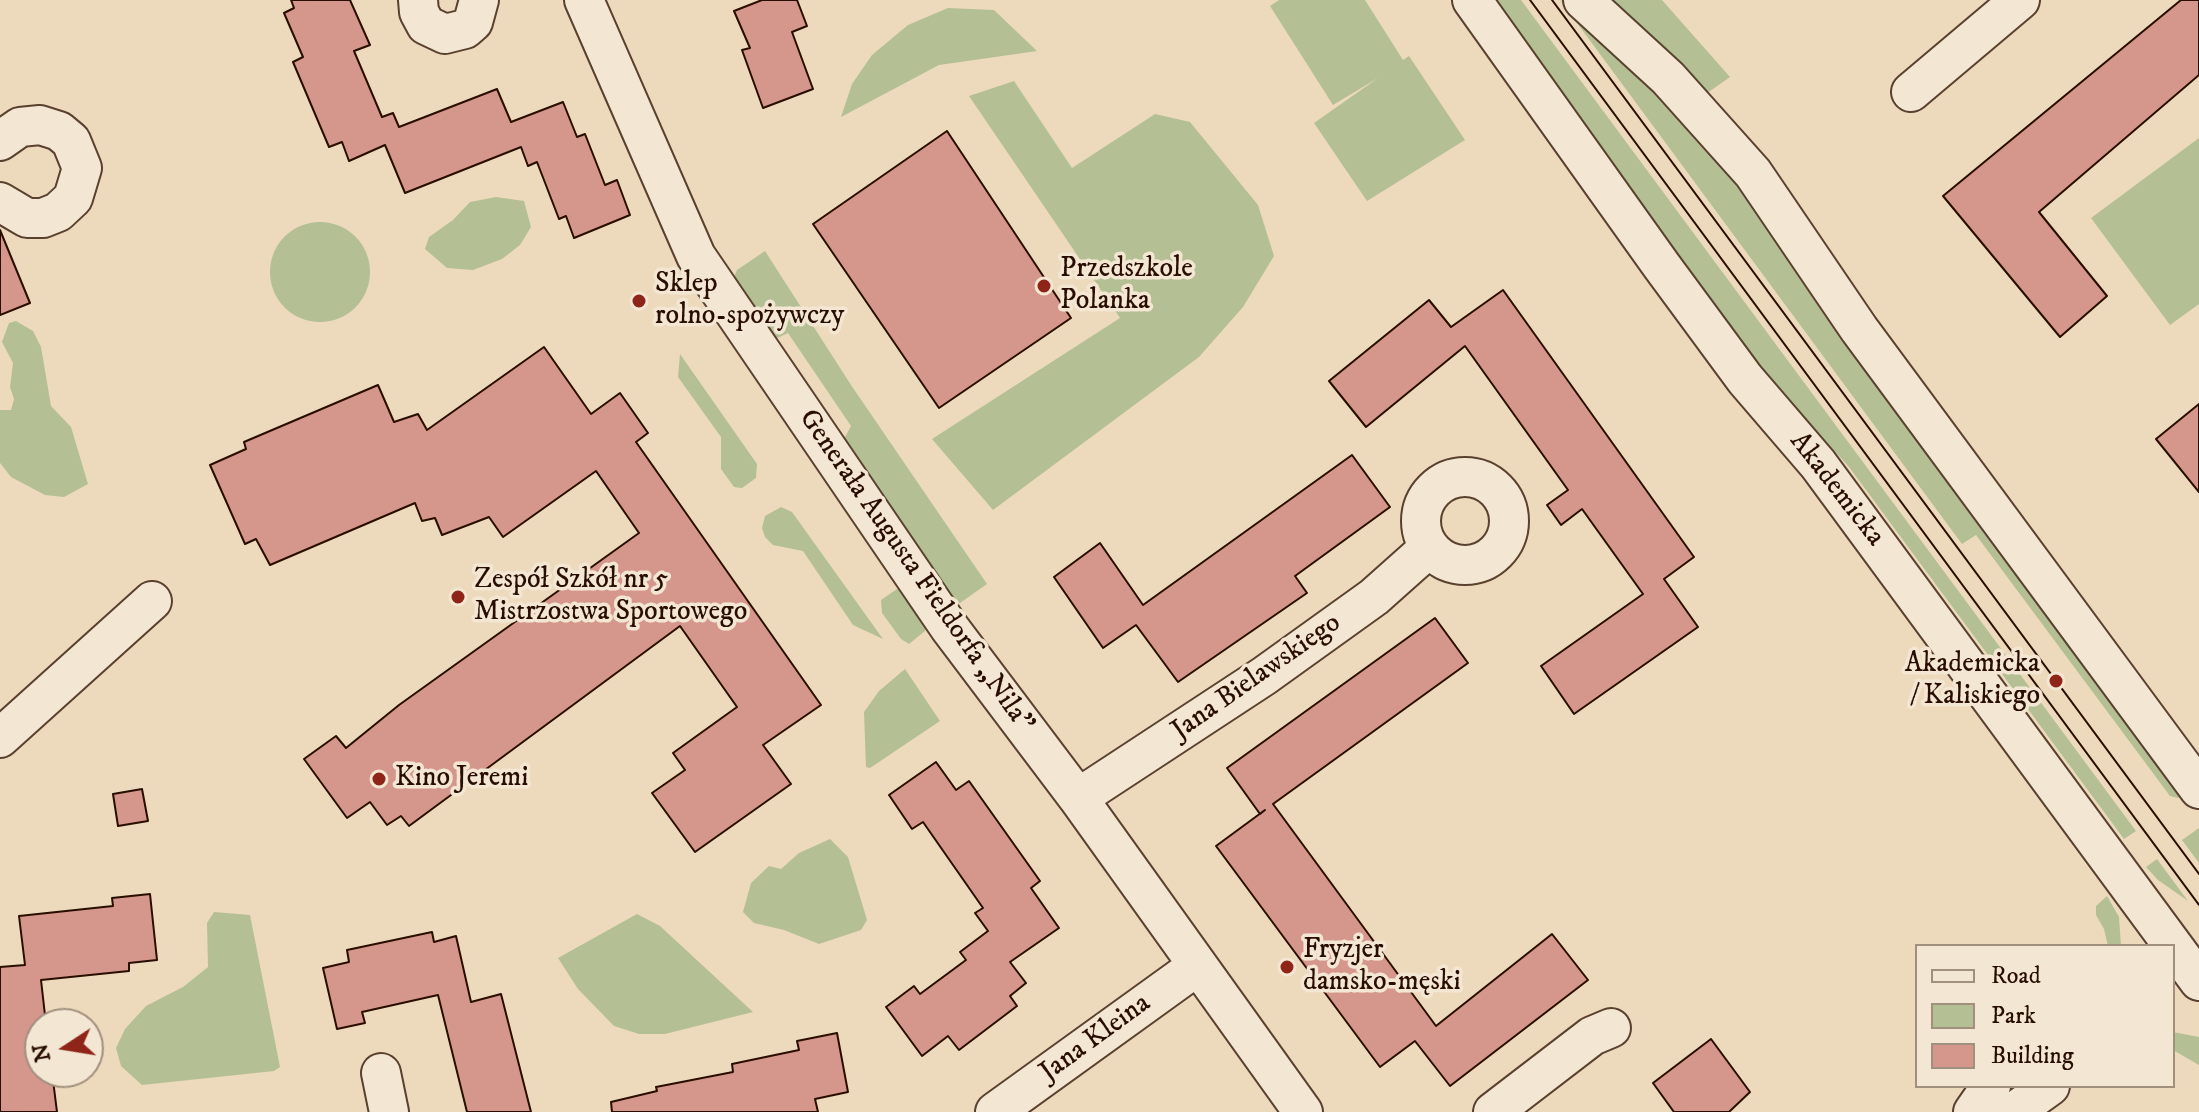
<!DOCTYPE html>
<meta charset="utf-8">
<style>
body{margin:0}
#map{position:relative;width:2199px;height:1112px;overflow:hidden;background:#edd9bc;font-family:"IM FELL DW Pica",serif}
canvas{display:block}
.legend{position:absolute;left:1915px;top:944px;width:260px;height:144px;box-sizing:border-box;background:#f3e6d3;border:2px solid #a2907f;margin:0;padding:10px 14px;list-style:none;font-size:24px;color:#290e00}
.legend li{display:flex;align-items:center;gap:16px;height:40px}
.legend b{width:40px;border:2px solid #a2907f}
.north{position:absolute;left:24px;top:1008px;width:80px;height:80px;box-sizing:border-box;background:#f3e6d3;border:2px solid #a2907f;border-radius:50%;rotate:258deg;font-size:22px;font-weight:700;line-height:32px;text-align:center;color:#290e00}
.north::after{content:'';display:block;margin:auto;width:28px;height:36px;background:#8f2418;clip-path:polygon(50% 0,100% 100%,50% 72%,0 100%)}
</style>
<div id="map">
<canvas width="2199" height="1112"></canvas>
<ul class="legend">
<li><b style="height:10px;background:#f3e6d3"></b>Road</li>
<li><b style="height:22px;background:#b4c094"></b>Park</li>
<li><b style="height:22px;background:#d5968b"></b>Building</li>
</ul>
<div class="north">N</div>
</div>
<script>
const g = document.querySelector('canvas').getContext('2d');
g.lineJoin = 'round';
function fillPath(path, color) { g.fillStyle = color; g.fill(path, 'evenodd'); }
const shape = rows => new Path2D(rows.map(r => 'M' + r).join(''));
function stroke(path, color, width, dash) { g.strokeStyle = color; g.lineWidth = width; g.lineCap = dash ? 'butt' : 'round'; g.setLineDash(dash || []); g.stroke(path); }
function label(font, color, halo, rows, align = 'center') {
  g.font = font + ' "IM FELL DW Pica",serif'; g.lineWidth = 7; g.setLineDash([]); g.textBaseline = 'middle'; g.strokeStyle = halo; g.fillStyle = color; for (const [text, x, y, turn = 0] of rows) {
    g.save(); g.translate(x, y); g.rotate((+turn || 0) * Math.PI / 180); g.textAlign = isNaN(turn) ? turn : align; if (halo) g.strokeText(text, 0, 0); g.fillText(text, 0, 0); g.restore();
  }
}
fillPath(shape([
 [1279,0,1365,0,1403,60,1409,56,1465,140,1367,201,1314,123,1378,78,1333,105,1270,6],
 [1490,0,1521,0,2136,831,2124,839,1849,467,1753,361],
 [1560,0,1573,8,1712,145,1823,310,2181,795,2178,798,2170,796,1976,535,1962,544],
 [1602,0,1662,0,1730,77,1703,96],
 [948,8,994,10,1037,51,939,65,841,117,852,84,872,55,908,25],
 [1014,81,1072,168,1155,114,1190,122,1258,205,1274,256,1243,307,1199,357,993,510,932,439,1120,318,969,96],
 [2199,138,2199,304,2170,325,2091,218],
 [496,197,524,201,531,227,520,245,502,259,473,270,447,268,425,249,429,237,453,220,470,202],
 '270 272a50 50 0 1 1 100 0a50 50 0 1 1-100 0Z',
 [765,251,851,385,987,584,960,603,949,598,843,441,851,426,788,333,775,339,730,287,737,270],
 [16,321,33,331,41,347,51,406,71,427,88,484,64,497,45,495,11,477,0,463,0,410,11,410,14,399,10,387,13,363,2,342,9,323],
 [680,354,757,464,756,478,742,488,734,487,721,469,721,437,678,377],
 [781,507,792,512,883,639,853,625,803,551,773,545,765,537,762,528,765,516],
 [897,589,905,590,927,623,925,631,909,644,901,639,882,613,881,600],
 [905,669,940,721,870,768,866,767,864,712,879,691],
 [2199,828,2199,863,2182,840],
 [830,839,848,857,867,920,861,930,819,944,784,930,754,923,743,912,751,883,769,866,781,869,799,853],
 [2157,859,2188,901,2158,880,2146,867],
 [2107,896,2119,917,2121,946,2108,946,2104,929,2096,915,2096,906],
 [214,912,250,915,280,1067,274,1071,142,1085,121,1066,116,1048,125,1029,146,1006,183,987,208,967,207,923],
 [637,914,660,926,753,1012,665,1034,639,1034,614,1026,578,989,558,958],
 [2173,1032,2199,1037,2199,1065,2173,1050]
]), '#b4c094');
const building = shape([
 [291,0,350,0,370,45,354,51,382,117,393,113,399,127,497,89,511,122,563,102,577,137,585,134,605,185,617,180,630,215,574,238,566,216,559,219,537,162,528,166,521,147,405,193,385,145,349,161,342,142,329,147,293,62,303,57,284,13,294,8,291,0],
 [762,0,797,0,807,26,792,32,813,89,763,108,742,50,750,48,734,11,762,0],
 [2181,0,2199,0,2199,75,2039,212,2107,296,2060,337,1943,196,2181,0],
 [947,131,1071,318,939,408,813,224,947,131],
 [0,230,30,303,0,315,0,230],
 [1503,290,1694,557,1664,579,1698,627,1574,714,1541,666,1643,594,1582,509,1561,525,1547,505,1568,490,1465,346,1366,427,1329,381,1429,300,1451,327,1503,290],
 [544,347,591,414,620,393,648,433,636,442,821,705,763,745,791,784,695,852,652,793,685,770,673,753,737,707,680,626,409,826,401,816,387,825,370,802,347,818,304,759,336,736,346,748,399,705,639,533,596,471,503,537,489,517,442,535,435,518,422,521,415,503,270,565,256,539,245,544,210,465,246,449,244,442,378,385,394,422,418,414,427,430,544,347],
 [2199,404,2199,492,2156,439,2199,404],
 [1352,455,1390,507,1295,576,1307,593,1178,682,1136,625,1103,648,1054,577,1100,543,1143,605,1352,455],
 [1435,618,1468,663,1273,804,1436,1026,1552,934,1588,980,1450,1086,1415,1041,1380,1067,1216,846,1265,810,1260,814,1227,768,1435,618],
 [936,762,956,790,969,781,1040,881,1031,888,1059,928,1010,962,1026,983,1010,996,1017,1006,959,1050,948,1036,922,1056,886,1007,914,986,920,994,966,960,960,952,988,931,975,913,983,908,923,822,912,829,889,795,936,762],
 [142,789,148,821,118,826,113,794,142,789],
 [150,894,157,960,129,963,129,971,41,980,46,1024,40,1024,40,1072,52,1072,57,1112,0,1112,0,967,25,965,19,916,113,906,112,898,150,894],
 [432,932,434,942,456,936,471,1002,501,994,531,1112,467,1112,438,995,362,1012,365,1023,337,1029,323,968,349,962,347,950,432,932],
 [837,1033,848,1092,815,1099,818,1112,612,1112,611,1102,657,1091,656,1087,733,1072,732,1064,799,1050,797,1041,837,1033],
 [1711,1039,1750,1092,1729,1112,1674,1112,1653,1083,1711,1039]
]);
fillPath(building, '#d5968b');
stroke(building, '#290e00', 2);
const minor = shape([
 [418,0,419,12,426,25,445,34,465,29,473,22,479,0],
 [584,0,696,256,949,627,1078,798,1303,1112],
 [1472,0,1661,265,1745,379,1818,464,2199,981],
 [1583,0,1668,78,1753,173,1859,329,2199,789],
 [1911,92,2020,0],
 [0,141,20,127,40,125,59,131,71,141,82,168,73,198,58,212,43,218,27,218,0,202],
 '1421 521a44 44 0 1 1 88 0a44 44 0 1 1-88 0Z',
 [0,738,152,601],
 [1078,798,1264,676,1374,597,1429,548],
 [381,1073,389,1112],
 [995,1112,1196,967],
 [1493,1112,1592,1036,1611,1028],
 [1973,1112,1991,1086],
 [2014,1112,2050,1086]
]);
stroke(minor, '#5a412f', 42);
stroke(minor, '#f3e6d3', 38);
stroke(shape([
 [1530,0,2199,905],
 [1552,0,2199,874]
]), '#290e00', 2);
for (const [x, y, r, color] of [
 [1044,286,8,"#8f2418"],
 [639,301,8,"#8f2418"],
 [458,597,8,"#8f2418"],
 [2056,681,8,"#8f2418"],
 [379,779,8,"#8f2418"],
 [1287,967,8,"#8f2418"]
]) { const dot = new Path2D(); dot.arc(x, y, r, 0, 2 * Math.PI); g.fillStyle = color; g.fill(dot); stroke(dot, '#f3e6d3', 3); }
label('28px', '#290e00', '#f3e6d3', [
 ["Przedszkole",1060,270],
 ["Polanka",1060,302],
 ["Sklep",655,285],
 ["rolno-spożywczy",655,317],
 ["Zespół Szkół nr 5",474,581],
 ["Mistrzostwa Sportowego",474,613],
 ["Akademicka",2040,665,"right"],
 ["/ Kaliskiego",2040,697,"right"],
 ["Kino Jeremi",395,779],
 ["Fryzjer",1303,951],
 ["damsko-męski",1303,983]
], 'left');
label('28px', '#290e00', '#f3e6d3', [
 ["Akademicka",1836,490,52],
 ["Generała Augusta Fieldorfa „Nila”",915,572,55],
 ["Jana Bielawskiego",1257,678,-35],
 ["Jana Kleina",1096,1039,-36]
]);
</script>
